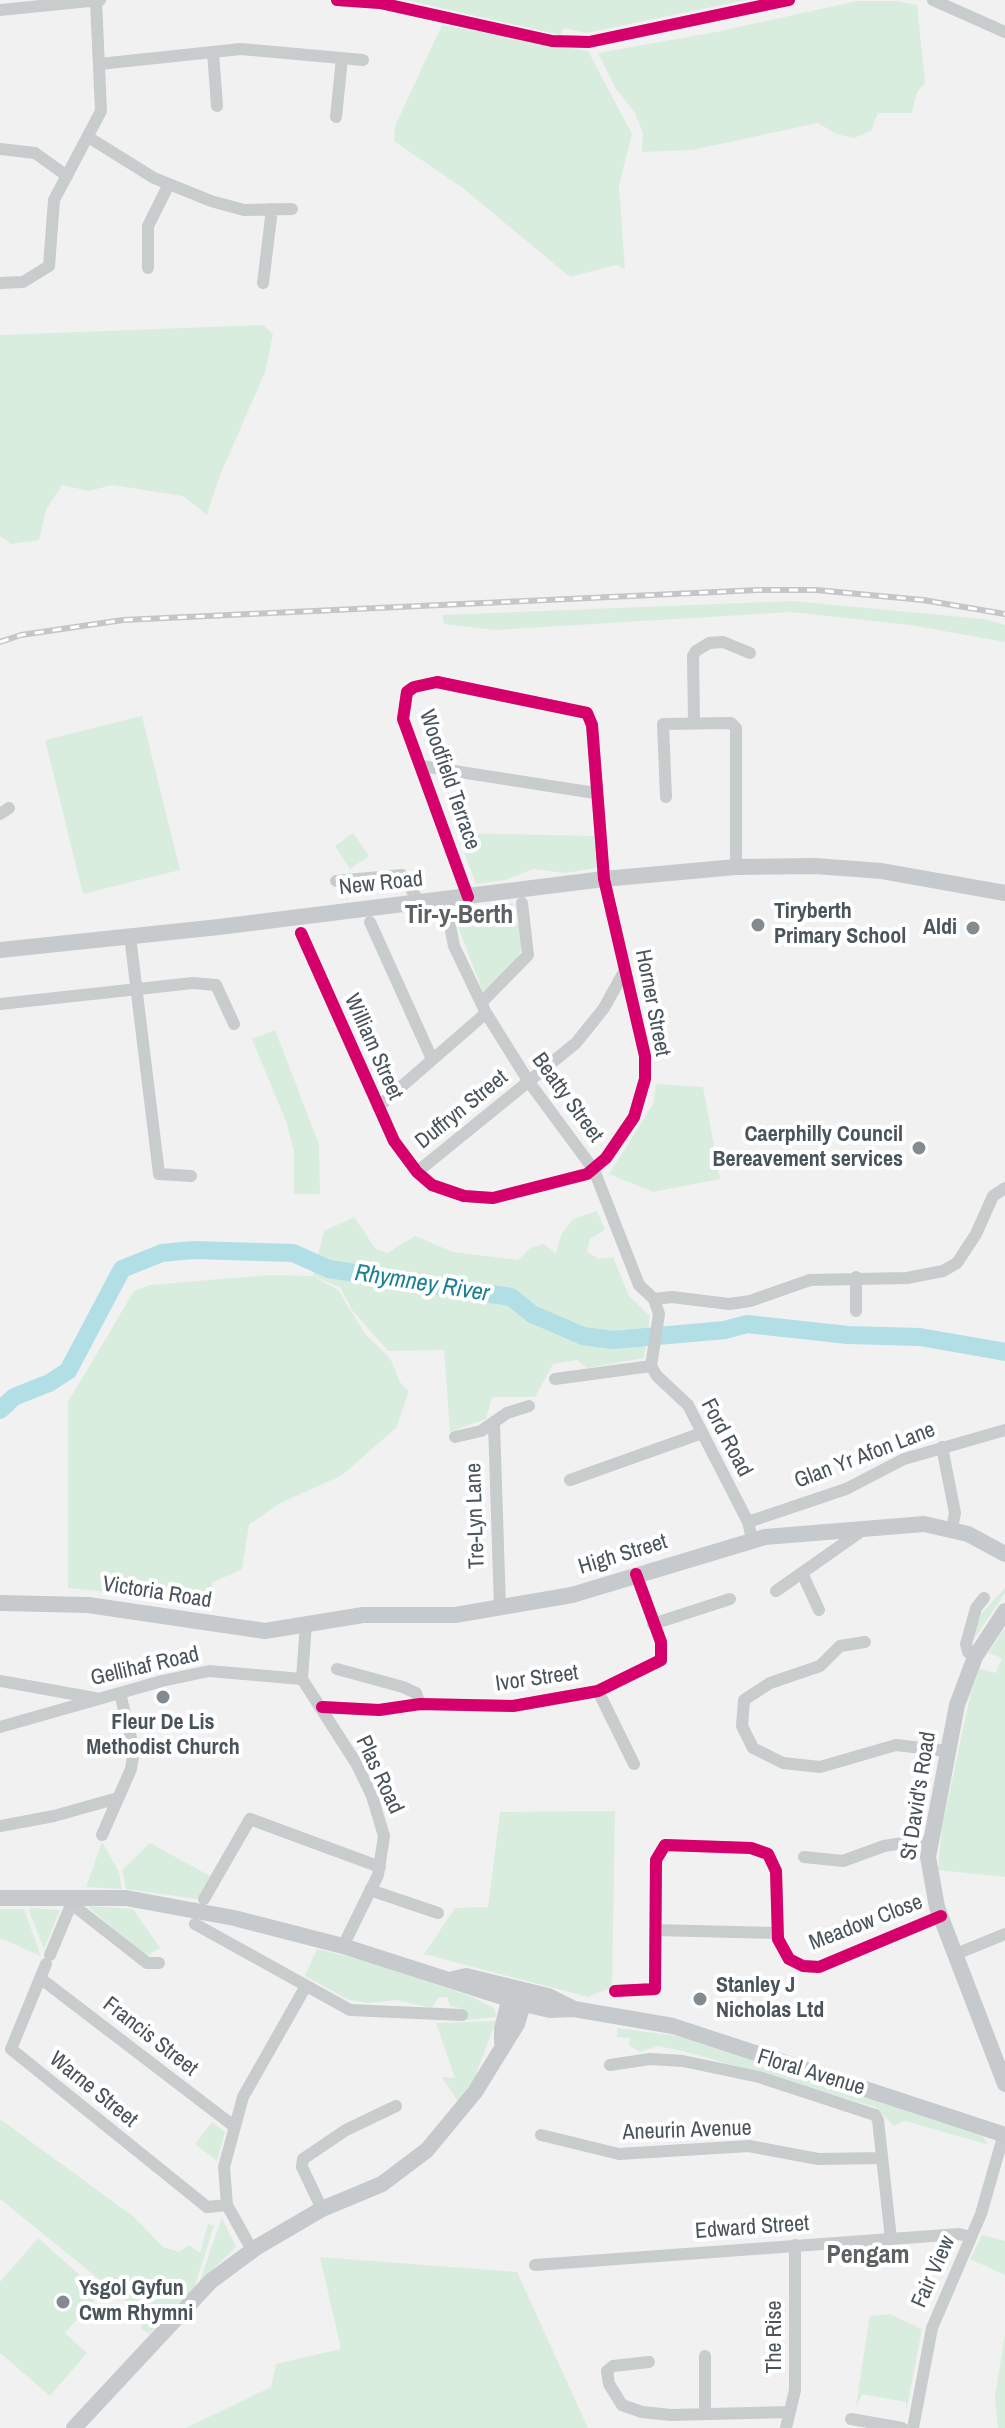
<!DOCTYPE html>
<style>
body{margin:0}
canvas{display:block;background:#f1f1f1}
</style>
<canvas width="1005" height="2428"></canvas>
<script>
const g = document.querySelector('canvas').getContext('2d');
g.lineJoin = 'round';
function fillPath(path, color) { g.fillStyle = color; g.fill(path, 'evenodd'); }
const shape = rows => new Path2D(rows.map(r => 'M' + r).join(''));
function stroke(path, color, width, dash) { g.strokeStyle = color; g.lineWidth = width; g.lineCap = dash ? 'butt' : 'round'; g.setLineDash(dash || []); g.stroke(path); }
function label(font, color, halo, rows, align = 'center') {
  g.font = font + ' "Archivo Narrow",sans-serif'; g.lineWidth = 8; g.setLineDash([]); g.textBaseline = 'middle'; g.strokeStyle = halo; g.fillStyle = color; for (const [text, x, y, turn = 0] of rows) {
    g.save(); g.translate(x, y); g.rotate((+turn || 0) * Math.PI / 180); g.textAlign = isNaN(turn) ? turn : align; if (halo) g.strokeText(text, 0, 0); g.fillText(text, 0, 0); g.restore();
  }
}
fillPath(shape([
 [406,0,746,0,586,33,564,28,560,35],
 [857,1,898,1,917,5,925,83,917,92,912,113,878,113,871,131,854,138,836,134,818,123,692,150,642,152,643,133,635,113,616,89,598,53,716,32],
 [442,25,588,51,632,134,619,185,625,269,616,265,570,277,464,189,394,141,395,126],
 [263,325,273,334,265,372,218,480,207,515,183,496,112,485,89,491,62,485,46,510,39,540,11,544,0,536,0,335],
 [792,601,984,619,1005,625,1005,642,910,625,791,612,495,630,444,624,442,615],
 [142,716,180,870,83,894,45,740],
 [353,833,369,856,350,869,335,846],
 [457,833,594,836,597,868,565,873,533,869,505,880,476,884],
 [514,903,511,910,503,912,504,920,515,921,521,927,522,948,516,961,483,992,458,927,461,906,475,910],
 [275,1030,319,1144,320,1194,294,1194,294,1152,287,1124,252,1039],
 [656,1084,703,1087,720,1179,653,1192,609,1174,653,1104],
 [597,1211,605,1230,590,1239,587,1252,599,1259,613,1257,629,1296,650,1316,644,1358,587,1368,577,1360,553,1364,535,1397,492,1397,486,1419,450,1432,444,1350,388,1351,352,1310,340,1287,313,1276,338,1290,366,1335,390,1358,400,1382,409,1391,396,1428,341,1476,280,1503,249,1525,242,1569,212,1583,212,1599,205,1607,148,1596,68,1588,68,1402,134,1291,150,1285,268,1275,313,1276,324,1231,354,1217,375,1248,387,1253,415,1236,453,1252,518,1260,530,1248,544,1244,556,1253,561,1235,573,1219],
 [1005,1588,1005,1593,970,1645,980,1615],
 [1005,1628,1005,1877,938,1870,942,1827,971,1692,979,1669,996,1673,1002,1658,988,1653],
 [615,1811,612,1987,588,1997,424,1954,455,1908,488,1907,500,1812],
 [102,1842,119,1872,122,1889,86,1887],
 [150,1843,210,1876,197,1899,126,1889,122,1870],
 [87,1906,133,1909,160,1948,146,1957],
 [31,1908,60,1910,44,1949,29,1911],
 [0,1909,24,1909,41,1956,0,1938],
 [317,1949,370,1962,470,1996,494,2008,497,2017,466,2020,465,2009,450,2006,447,1997,439,1997,431,2008,397,2000,369,2003,349,2000,305,1976],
 [496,2021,475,2077,458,2102,442,2077,455,2078,436,2023],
 [617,2028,678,2036,982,2136,989,2145,905,2121,894,2126,875,2107,687,2052,658,2046,640,2052,629,2045,630,2038,617,2037],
 [0,2119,134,2217,163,2247,179,2252,189,2245,200,2253,208,2224,214,2225,194,2289,149,2334,140,2328,147,2318,0,2199],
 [212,2122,225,2132,217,2161,195,2144],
 [222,2218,236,2247,199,2283,220,2223],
 [982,2235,1005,2241,1005,2275,970,2259],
 [38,2238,100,2293,65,2333,87,2353,50,2396,0,2353,0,2282],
 [320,2257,517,2272,588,2428,186,2428,271,2387,276,2364,341,2349],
 [890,2314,922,2329,906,2413,906,2402,862,2394,856,2407,869,2320,871,2316],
 [1005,2334,1005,2428,998,2428,995,2396]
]), '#d9eddf');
stroke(shape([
 [0,1410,14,1397,49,1383,68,1371,122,1269,162,1253,193,1250,293,1253,329,1269,511,1297,532,1314,583,1336,613,1340,725,1330,747,1324,848,1335,920,1337,1005,1352]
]), '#b2dee6', 18);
stroke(shape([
 [337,0,380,3,552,41,589,42,789,0],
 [933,0,1005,32],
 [0,10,100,0],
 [213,52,217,106],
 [99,64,241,49,363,60],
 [336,117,342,58],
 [88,137,154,178,211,201,244,210,292,209],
 [0,149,35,153,67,176],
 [148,268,148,226,169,184],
 [0,283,23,282,49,266,54,200,101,111,96,1],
 [263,283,272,209],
 [694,723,693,656,696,651,709,643,723,642,750,653],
 [422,766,595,793],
 [666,797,663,724,731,723,736,728,736,867],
 [0,814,9,808],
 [336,881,402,875,420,903],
 [445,900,454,946,486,1013,529,1082,594,1170,639,1285,654,1299,659,1314,651,1366],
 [370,922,432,1059],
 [301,933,394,1141,417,1172,432,1185,464,1196,493,1198,587,1174,606,1158,634,1117,645,1079,645,1056,604,879,592,725,587,713,437,682,414,687,407,692,403,719,468,897],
 [130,936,159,1174,191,1176],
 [481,1003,528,955,522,903],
 [0,1004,193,983,216,985,234,1024],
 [378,1107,486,1013],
 [417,1172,576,1043,604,1008,625,970],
 [856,1277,856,1311],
 [654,1299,672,1297,729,1304,750,1301,810,1280,907,1278,943,1271,957,1263,976,1234,993,1196,1005,1188],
 [651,1366,657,1376,688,1405,748,1522,752,1539],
 [555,1379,651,1366],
 [494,1424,500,1607],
 [455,1437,481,1431,507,1413,529,1406],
 [942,1447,955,1513,952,1528],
 [570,1480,702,1433],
 [748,1522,846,1489,904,1459,1005,1430],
 [802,1573,819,1610],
 [776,1591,863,1530],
 [306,1623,302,1679,356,1763,372,1796,384,1836,378,1875,343,1946],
 [653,1624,730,1599],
 [865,1642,840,1646,820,1666,770,1683,744,1700,742,1726,753,1748,783,1763,820,1767,896,1745,947,1751],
 [975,1657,968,1652,966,1644,976,1608,984,1598],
 [337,1669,403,1687,416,1693,420,1704],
 [0,1681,95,1698],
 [598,1691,634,1764],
 [322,1707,379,1710,420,1704,513,1706,598,1691,661,1660,661,1642,636,1574],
 [0,1727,162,1681,209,1671,302,1679],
 [0,1826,54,1816,118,1798],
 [102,1835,131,1769,134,1751,120,1693],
 [804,1857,843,1861,884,1846,916,1841,929,1843],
 [370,1890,438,1913],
 [204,1899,250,1819,380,1867],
 [73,1905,147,1963,159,1963],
 [195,1924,350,2010,462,2015],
 [655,1930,776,1933],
 [956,1954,1005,1934],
 [50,1955,73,1900],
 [46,1964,11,2049,207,2207,227,2205],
 [40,1978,235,2127],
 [615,1991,655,1989,656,1860,665,1845,751,1848,768,1854,776,1871,778,1939,789,1959,803,1966,819,1967,941,1916],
 [610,2065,650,2059,683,2061,759,2077,875,2115,878,2120,891,2239],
 [541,2135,619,2154,749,2146,818,2159,882,2158],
 [322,2209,302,2167,303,2159,346,2130,396,2106],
 [252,2250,227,2205,224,2167,243,2097,306,1986],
 [535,2265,959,2234,971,2237],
 [649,2362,613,2366,607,2371,609,2384,622,2405,642,2412,671,2415,789,2412],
 [705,2413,705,2356],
 [851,2419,902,2428],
 [786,2428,795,2390,795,2245],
 [913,2428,932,2328,981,2214,1004,2134]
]), '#c9cccd', 12);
stroke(shape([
 [0,950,219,927,604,879,736,867,815,866,882,871,1005,893],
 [0,1603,88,1605,265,1631,363,1615,455,1615,572,1595,765,1537,924,1524,968,1534,1005,1554],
 [1005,1611,975,1657,957,1705,928,1857,937,1907,1005,2084],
 [0,1898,126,1898,234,1918,343,1946,524,2004,550,2010,574,2009,673,2026,1005,2135],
 [453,1979,466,1976,548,1996,574,2009],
 [502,2042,502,2029,511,1993],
 [74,2428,211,2281,257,2247,322,2209,382,2184,427,2150,475,2092,517,2024,527,1991]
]), '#c7cacc', 16);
const rail = shape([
 [0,642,21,635,123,620,758,590,816,590,923,600,1005,614]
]);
stroke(rail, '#c5c6c8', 6);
stroke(rail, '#fff', 3, [9]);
stroke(shape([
 [337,0,380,3,552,41,589,42,789,0],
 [301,933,394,1141,417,1172,432,1185,464,1196,493,1198,587,1174,606,1158,634,1117,645,1079,645,1056,604,879,592,725,587,713,437,682,414,687,407,692,403,719,468,897],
 [322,1707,379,1710,420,1704,513,1706,598,1691,661,1660,661,1642,636,1574],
 [615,1991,655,1989,656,1860,665,1845,751,1848,768,1854,776,1871,778,1939,789,1959,803,1966,819,1967,941,1916]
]), '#d6006c', 12);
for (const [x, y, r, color] of [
 [758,925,8,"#848b90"],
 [973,928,8,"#848b90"],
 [919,1148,8,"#848b90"],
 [163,1697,8,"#848b90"],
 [700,1999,8,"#848b90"],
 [63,2302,8,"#848b90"]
]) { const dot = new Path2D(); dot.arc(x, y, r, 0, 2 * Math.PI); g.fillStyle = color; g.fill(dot); stroke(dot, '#fff', 3); }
label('22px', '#4a545b', '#fff', [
 ["Woodfield Terrace",449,780,71],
 ["New Road",381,884,-6],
 ["Horner Street",652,1003,79],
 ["William Street",373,1047,66],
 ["Beatty Street",567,1098,54],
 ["Duffryn Street",462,1110,-39],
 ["Ford Road",726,1438,62],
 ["Glan Yr Afon Lane",865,1456,-21],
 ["Tre-Lyn Lane",476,1516,-92],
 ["High Street",623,1555,-17],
 ["Victoria Road",157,1593,9],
 ["Gellihaf Road",145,1667,-13],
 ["Ivor Street",537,1679,-8],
 ["Plas Road",379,1775,65],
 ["St David's Road",919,1796,-81],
 ["Meadow Close",866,1923,-21],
 ["Francis Street",150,2037,38],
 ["Floral Avenue",811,2073,17],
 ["Warne Street",93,2090,39],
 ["Aneurin Avenue",687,2131,-2],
 ["Edward Street",752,2228,-4],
 ["Fair View",934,2272,-66],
 ["The Rise",775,2337,-90]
]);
label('bold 22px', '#4a545b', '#fff', [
 ["Tiryberth",774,912],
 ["Primary School",774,937],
 ["Aldi",957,928,"right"],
 ["Caerphilly Council",903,1135,"right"],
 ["Bereavement services",903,1160,"right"],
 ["Fleur De Lis",163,1723,"center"],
 ["Methodist Church",163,1748,"center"],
 ["Stanley J",716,1986],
 ["Nicholas Ltd",716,2011],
 ["Ysgol Gyfun",79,2289],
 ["Cwm Rhymni",79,2314]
], 'left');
label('italic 24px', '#1e8193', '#fff', [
 ["Rhymney River",422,1284,9]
]);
label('bold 26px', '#5e6164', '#fff', [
 ["Tir-y-Berth",459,916],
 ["Pengam",868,2256]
]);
</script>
